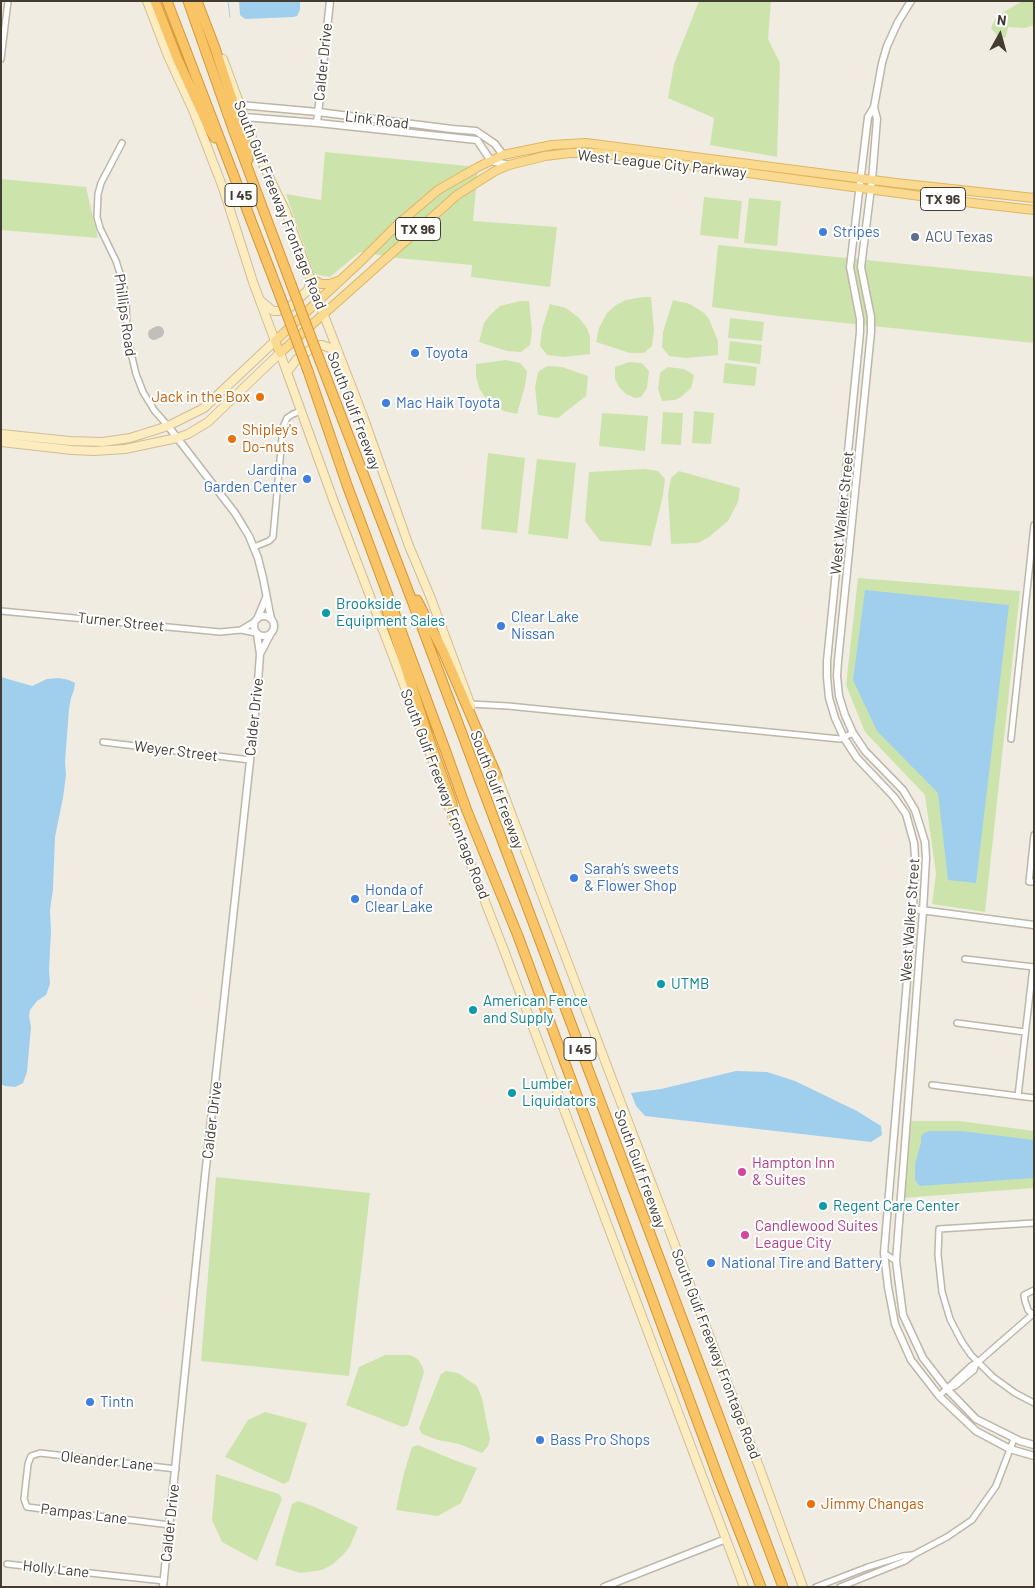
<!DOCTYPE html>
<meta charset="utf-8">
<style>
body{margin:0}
#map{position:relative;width:1035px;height:1588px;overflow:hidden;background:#f0ece2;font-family:Barlow,sans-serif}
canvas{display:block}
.frame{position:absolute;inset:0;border:2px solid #423c33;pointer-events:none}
.north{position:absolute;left:975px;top:10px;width:50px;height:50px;-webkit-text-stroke:4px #fff;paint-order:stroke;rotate:7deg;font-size:14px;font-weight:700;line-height:20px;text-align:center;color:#423c33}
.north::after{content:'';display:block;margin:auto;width:18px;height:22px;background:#423c33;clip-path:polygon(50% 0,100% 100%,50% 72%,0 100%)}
</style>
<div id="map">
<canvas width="1035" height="1588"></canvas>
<div class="frame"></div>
<div class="north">N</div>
</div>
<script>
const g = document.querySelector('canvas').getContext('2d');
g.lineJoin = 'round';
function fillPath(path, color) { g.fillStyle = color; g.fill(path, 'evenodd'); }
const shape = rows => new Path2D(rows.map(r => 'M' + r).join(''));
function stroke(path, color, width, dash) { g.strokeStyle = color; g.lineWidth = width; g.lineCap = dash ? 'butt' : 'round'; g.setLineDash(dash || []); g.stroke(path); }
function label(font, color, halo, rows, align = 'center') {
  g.font = font + ' Barlow,sans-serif'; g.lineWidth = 4; g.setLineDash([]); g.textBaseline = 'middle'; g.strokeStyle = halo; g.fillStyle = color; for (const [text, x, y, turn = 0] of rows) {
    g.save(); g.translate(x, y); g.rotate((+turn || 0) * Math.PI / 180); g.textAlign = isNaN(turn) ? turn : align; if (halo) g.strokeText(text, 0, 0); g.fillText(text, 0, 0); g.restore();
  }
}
fillPath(shape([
 [699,1,771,1,768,39,780,63,777,157,710,145,714,118,668,98,674,64],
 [1022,1,1034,1,1034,25,1025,28,1008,27,1006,37,1000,39,991,28,996,17],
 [325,152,478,167,473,221,557,227,550,287,471,277,472,265,397,258,360,252,330,277,314,274,286,194,321,200],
 [1,179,86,187,98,238,1,230],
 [704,197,742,201,738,239,700,235],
 [749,198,781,201,777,246,744,243],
 [718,245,1034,277,1034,343,778,316,712,307],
 [643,297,651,297,654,331,652,346,644,353,630,353,596,342,599,328,607,313,616,305,626,300],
 [673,300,690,304,704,313,709,319,718,341,718,355,686,358,669,356,662,347,663,332],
 [520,301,529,301,532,331,530,345,521,352,507,351,479,342,484,323,490,315,500,306],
 [550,304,566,308,578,317,583,323,587,328,590,337,590,354,564,357,547,355,540,346,542,329],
 [730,318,764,322,762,341,728,338],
 [730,341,762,345,760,364,728,360],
 [506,360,520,363,527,371,525,386,517,414,504,411,494,406,485,397,479,388,476,376,476,364],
 [629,362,642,363,649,371,647,388,641,397,635,398,626,394,619,387,615,379,615,367],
 [725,363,757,367,755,386,723,383],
 [547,366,562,367,588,376,586,396,558,418,538,415,535,387,538,372],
 [668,367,684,369,694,375,693,381,691,388,681,397,675,400,662,401,658,389,660,373],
 [694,411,714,413,711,444,692,443],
 [663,412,683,413,681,445,661,444],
 [602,413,648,416,645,451,599,446],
 [488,453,525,458,517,533,481,529],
 [537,459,576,463,568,539,528,534],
 [644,469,658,471,665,479,663,495,651,546,600,541,585,521,589,472],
 [679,471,740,488,738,502,728,521,709,537,698,543,671,544,668,494,671,478],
 [858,578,1020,591,985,912,932,904,936,874,925,795,865,732,846,685],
 [908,1121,959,1121,1034,1131,1034,1188,903,1198],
 [216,1177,370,1193,349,1376,201,1361],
 [385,1355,410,1355,418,1359,423,1368,424,1372,408,1425,403,1427,346,1405,359,1367],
 [446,1371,458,1373,477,1386,482,1398,490,1439,488,1446,482,1453,459,1444,438,1440,422,1434,419,1428,441,1374],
 [265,1412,307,1423,289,1481,284,1484,225,1457,248,1420],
 [418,1445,454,1460,477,1468,461,1503,438,1516,396,1510,404,1473,412,1447],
 [216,1474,279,1494,282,1499,257,1561,222,1542,212,1520],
 [298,1501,315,1507,358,1527,350,1546,343,1555,333,1564,322,1570,300,1573,275,1565,292,1504]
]), '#cce4ac');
fillPath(shape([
 [239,1,300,1,300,10,297,16,293,17,245,19,240,15],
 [865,590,1009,605,976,883,948,880,938,793,877,731,853,680],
 [1,677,32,686,47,679,59,678,69,680,75,683,74,690,71,698,69,709,65,762,66,775,63,798,55,837,53,889,50,910,51,931,49,970,50,984,46,995,37,1001,30,1010,29,1016,31,1027,27,1072,23,1083,15,1087,5,1086,1,1084],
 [736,1071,767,1072,795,1081,857,1111,881,1126,882,1135,871,1142,645,1116,636,1106,631,1093,661,1089],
 [930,1131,961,1131,1034,1140,1034,1178,920,1186,915,1180,915,1164,921,1143,921,1136,924,1133]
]), '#9fcfed');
stroke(shape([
 [228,1,230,17]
]), '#9fcfed', 1);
stroke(shape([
 [154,334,158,332]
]), '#c1bfba', 12);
const minor = shape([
 [1,59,8,1],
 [122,143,101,183,98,194,97,217,100,228,116,261,123,283,126,297,127,336,136,374,143,392,154,410,168,426],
 [254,547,269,541,273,537,283,427,287,418,293,414,301,411],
 [1,611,220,632,241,630,254,622],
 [241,630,256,633],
 [470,704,508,706,840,739,853,733],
 [1011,739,1034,525],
 [103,742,250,760],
 [1034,835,1029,882,1034,882],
 [965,959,1034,967],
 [957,1023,1025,1032],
 [932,1085,1034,1098],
 [1018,1096,1033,967],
 [1034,1223,939,1229,938,1255,942,1292,950,1319,962,1342,971,1355,993,1377,1015,1393,1034,1403],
 [884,1253,896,1261],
 [1033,1315,1028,1310,1025,1301,1024,1295,1034,1290],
 [947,1389,955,1386,974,1370,976,1364],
 [939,1396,971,1366,978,1362,1033,1314],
 [170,1525,27,1507,24,1499,28,1464,31,1456,40,1453,176,1469],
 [7,1564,164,1581],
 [816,1587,868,1567,903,1556,912,1555],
 [840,1587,905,1561,913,1555,947,1537,972,1520,996,1486,1014,1439]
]);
const tertiary = shape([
 [911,1,898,22,887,46,882,63,874,107,877,119,872,180,861,267,871,317,871,332,838,661,837,676,839,696,845,715,853,733,865,751,903,790,915,810,925,842,926,858,923,911,896,1261,903,1315,923,1358,947,1389,976,1419,1020,1441,1034,1445],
 [240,105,318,112,452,129,476,131,495,144,503,155],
 [874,107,868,117,850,267,860,319,860,332,827,661,827,677,829,698,835,718,844,738,857,758,894,797,906,814,914,843,915,858,913,909,884,1253,888,1287,895,1324,911,1360,939,1396,976,1431,1010,1449,1034,1456],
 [244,117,318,123,477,140,491,161,509,165],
 [317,123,330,1],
 [168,426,235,513,249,536,258,558,263,578,271,619],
 '254 626a10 10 0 1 1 20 0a10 10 0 1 1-20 0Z',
 [258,617,266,598],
 [260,654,270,635],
 [913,909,1034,925],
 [163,1587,205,1176,257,696,260,654,257,634],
 [604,1587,726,1539]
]);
const secondary = shape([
 [223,59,258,154,286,212,318,300,363,416,409,546,430,596,471,706],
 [261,301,273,311,278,311,290,307,308,290,311,280],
 [287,372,297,359,317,345,322,345,338,351],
 [1,434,70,441,103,442,130,438,168,426,204,408,275,341,253,282,223,188,193,110,168,56,147,1],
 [1,442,72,450,94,451,125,449,177,438,188,434,208,422,280,353,334,502,425,740],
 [429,751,454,822,502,945,744,1587],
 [495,771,760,1469,803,1587]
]);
const primary = shape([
 [1034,198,896,183,586,143,552,145,503,155,478,167,438,190,397,225,359,263,275,341,280,353,457,195,495,171,509,165,545,156,570,153,598,153,973,203,1034,210],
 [310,278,321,284,330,284,338,281]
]);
const motorway = shape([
 [155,1,177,58,210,130,215,138],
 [167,1,280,296],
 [188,1,233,129,291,284],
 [197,1,215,48,248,148,248,160],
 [320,361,414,606,783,1587],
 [308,371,347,485,446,752,467,811,518,936,718,1477,761,1587],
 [417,600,443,651,497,776],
 [385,604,428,736,452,803,454,822]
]);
stroke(minor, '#beb6a8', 8);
stroke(tertiary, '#beb6a8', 9);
stroke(secondary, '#cfbe93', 10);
stroke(primary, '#deb662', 10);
stroke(motorway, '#d79736', 11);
stroke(minor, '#fff', 5);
stroke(tertiary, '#fff', 6);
stroke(secondary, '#fcecc0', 8);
stroke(primary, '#fada91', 8);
stroke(motorway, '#f8c465', 9);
const motorwayBridge = shape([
 [291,284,320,361],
 [280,296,308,371]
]);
stroke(motorwayBridge, '#d79736', 11, []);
stroke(motorwayBridge, '#f8c465', 9);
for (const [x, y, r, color] of [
 [823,232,5,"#3f7fe0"],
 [915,237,5,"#5c6f8a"],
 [415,353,5,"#3f7fe0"],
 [260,397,5,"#e8710a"],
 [386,403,5,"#3f7fe0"],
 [232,439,5,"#e8710a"],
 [307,479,5,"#3f7fe0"],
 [326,613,5,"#0f9aa8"],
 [501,626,5,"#3f7fe0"],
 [574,878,5,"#3f7fe0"],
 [355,899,5,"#3f7fe0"],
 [661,984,5,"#0f9aa8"],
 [473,1010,5,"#0f9aa8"],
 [512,1093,5,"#0f9aa8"],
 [742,1172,5,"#d1479c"],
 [823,1206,5,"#0f9aa8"],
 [745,1235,5,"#d1479c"],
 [711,1263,5,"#3f7fe0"],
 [90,1402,5,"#3f7fe0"],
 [540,1440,5,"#3f7fe0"],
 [811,1504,5,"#e8710a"]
]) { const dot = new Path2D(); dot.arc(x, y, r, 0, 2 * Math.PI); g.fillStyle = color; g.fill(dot); stroke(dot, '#fff', 2); }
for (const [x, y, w] of [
 [241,195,32],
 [943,199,45],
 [418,229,45],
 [580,1049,32]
]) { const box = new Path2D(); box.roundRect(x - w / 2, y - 11.5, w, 23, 4); g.fillStyle = '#fff'; g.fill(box); stroke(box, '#423c33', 1); }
label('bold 14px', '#423c33', null, [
 ["I 45",241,195],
 ["TX 96",943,199],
 ["TX 96",418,229],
 ["I 45",580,1049]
]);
label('15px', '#423c33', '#fff', [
 ["Calder Drive",323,62,-84],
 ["Link Road",377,120,7],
 ["West League City Parkway",662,164,6],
 ["South Gulf Freeway Frontage Road",280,205,68],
 ["Phillips Road",125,315,82],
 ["South Gulf Freeway",354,411,69],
 ["West Walker Street",842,513,-84],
 ["Turner Street",121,622,6],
 ["Calder Drive",254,717,-84],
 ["Weyer Street",176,751,7],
 ["South Gulf Freeway",497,790,69],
 ["South Gulf Freeway Frontage Road",445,794,69],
 ["West Walker Street",910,920,-86],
 ["Calder Drive",212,1120,-83],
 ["South Gulf Freeway",640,1169,70],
 ["South Gulf Freeway Frontage Road",716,1354,69],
 ["Oleander Lane",107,1461,6],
 ["Pampas Lane",84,1514,7],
 ["Calder Drive",170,1523,-84],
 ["Holly Lane",56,1569,6]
]);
label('15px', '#366cbe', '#fff', [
 ["Stripes",833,232],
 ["Toyota",425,353],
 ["Mac Haik Toyota",396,403],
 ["Jardina",297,470,"right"],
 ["Garden Center",297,487,"right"],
 ["Clear Lake",511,617],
 ["Nissan",511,634],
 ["Sarah’s sweets",584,869],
 ["& Flower Shop",584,886],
 ["Honda of",365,890],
 ["Clear Lake",365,907],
 ["National Tire and Battery",721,1263],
 ["Tintn",100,1402],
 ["Bass Pro Shops",550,1440]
], 'left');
label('15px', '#4e5e75', '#fff', [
 ["ACU Texas",925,237]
], 'left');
label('15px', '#c56008', '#fff', [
 ["Jack in the Box",250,397,"right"],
 ["Shipley's",242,430],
 ["Do-nuts",242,447],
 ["Jimmy Changas",821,1504]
], 'left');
label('15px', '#0d838f', '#fff', [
 ["Brookside",336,604],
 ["Equipment Sales",336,621],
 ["UTMB",671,984],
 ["American Fence",483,1001],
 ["and Supply",483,1018],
 ["Lumber",522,1084],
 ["Liquidators",522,1101],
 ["Regent Care Center",833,1206]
], 'left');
label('15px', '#b23c85', '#fff', [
 ["Hampton Inn",752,1163],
 ["& Suites",752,1180],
 ["Candlewood Suites",755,1226],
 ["League City",755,1243]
], 'left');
</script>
